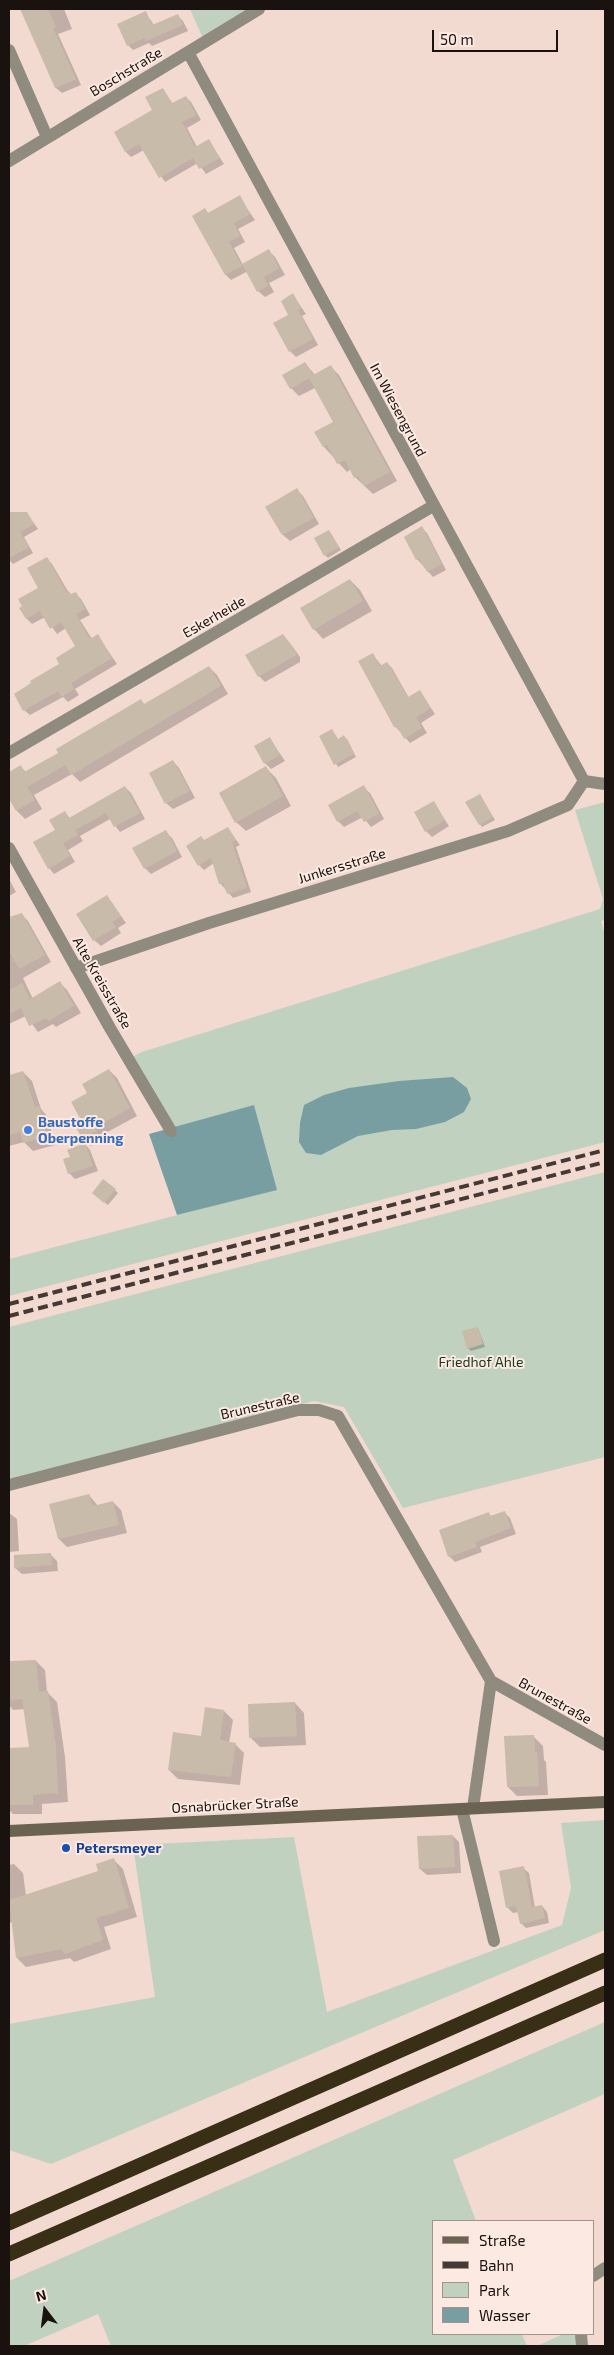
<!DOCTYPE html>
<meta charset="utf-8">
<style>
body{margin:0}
#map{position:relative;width:614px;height:2355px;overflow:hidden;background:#f2dad1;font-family:"Exo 2",sans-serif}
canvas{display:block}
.frame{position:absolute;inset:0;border:10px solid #1a120e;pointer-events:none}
.legend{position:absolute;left:432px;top:2220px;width:162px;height:115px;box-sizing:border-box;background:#fce9e1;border:1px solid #a2938d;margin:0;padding:6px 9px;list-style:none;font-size:15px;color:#1a120e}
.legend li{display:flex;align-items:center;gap:10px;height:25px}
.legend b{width:25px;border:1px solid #a2938d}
.north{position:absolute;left:20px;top:2285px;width:50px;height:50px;-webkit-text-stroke:4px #fce9e1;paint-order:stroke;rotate:345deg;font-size:14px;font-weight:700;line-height:20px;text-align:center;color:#1a120e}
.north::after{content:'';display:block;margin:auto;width:18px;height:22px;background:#1a120e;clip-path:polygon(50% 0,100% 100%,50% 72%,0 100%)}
.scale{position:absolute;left:432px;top:30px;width:126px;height:22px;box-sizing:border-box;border:2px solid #1a120e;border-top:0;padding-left:6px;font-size:15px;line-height:18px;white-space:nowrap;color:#1a120e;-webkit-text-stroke:4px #fce9e1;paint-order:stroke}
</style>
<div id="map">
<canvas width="614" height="2355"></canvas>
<div class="frame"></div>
<ul class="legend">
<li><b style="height:6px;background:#6a6351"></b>Straße</li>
<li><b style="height:6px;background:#443934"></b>Bahn</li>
<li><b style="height:14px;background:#c0d1c0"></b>Park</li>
<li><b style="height:14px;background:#789ea2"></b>Wasser</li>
</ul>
<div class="north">N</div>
<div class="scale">50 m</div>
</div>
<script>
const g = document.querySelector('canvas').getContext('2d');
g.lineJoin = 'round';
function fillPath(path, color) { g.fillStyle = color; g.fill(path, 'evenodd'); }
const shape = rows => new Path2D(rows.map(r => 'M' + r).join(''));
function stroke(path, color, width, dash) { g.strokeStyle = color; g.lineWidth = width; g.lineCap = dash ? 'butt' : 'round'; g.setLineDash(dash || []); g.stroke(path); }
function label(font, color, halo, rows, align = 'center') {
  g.font = font + ' "Exo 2",sans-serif'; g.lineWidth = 4; g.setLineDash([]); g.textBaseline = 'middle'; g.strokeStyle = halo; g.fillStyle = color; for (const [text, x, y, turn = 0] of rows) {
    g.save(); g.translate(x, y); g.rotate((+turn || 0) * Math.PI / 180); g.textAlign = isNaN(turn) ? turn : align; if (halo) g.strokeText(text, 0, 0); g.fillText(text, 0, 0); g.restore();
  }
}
fillPath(shape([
 [190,9,254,9,204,41],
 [605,802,605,920,601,921,605,935,605,1142,9,1296,9,1259,277,1189,172,1126,130,1058,142,1052,600,909,603,899,575,810],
 [605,1172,605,1457,403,1508,344,1407,314,1401,9,1479,9,1327],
 [605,1820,605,1930,51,2164,9,2150,9,2024,155,1997,133,1845,294,1837,327,2012,562,1925,571,1888,561,1823],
 [605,2022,605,2094,453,2160,476,2221,433,2221,433,2334,522,2334,527,2346,111,2346,98,2314,24,2346,9,2346,9,2281],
 [563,2334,576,2334,577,2346,537,2346]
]), '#c0d1c0');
fillPath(shape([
 [453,1077,467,1088,471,1099,464,1112,445,1122,416,1129,392,1130,358,1136,321,1155,306,1153,299,1142,300,1123,304,1105,324,1095,349,1088,399,1081],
 [254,1105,277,1190,177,1215,149,1134]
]), '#789ea2');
fillPath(shape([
 [22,9,64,9,72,29,58,34,81,85,62,93,56,88],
 [145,12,154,25,177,15,183,21,188,31,152,46,149,43,133,50,128,45],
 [163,90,173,104,186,97,191,102,201,120,187,128,197,147,209,141,224,164,206,174,198,163,165,182,144,150,131,157,126,152,115,133,154,111],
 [239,197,255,220,238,229,245,242,234,248,243,265,269,251,275,257,285,275,269,283,274,292,265,297,258,291,248,271,231,280,226,275,193,217,205,210,209,214],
 [293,295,306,314,302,316,318,345,296,357,290,351,290,315],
 [305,363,315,375,331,367,339,375,397,481,373,494,355,477,351,469,347,472,324,447,316,432,334,422,315,388,299,396,291,388],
 [297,490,303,496,319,524,290,541,283,535,267,508],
 [27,513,38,529,24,537,33,553,13,564,9,560,9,523],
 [422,528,427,533,446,570,433,577,417,559],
 [329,531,341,550,328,558,325,555],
 [47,558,52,564,69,593,72,595,75,593,81,599,90,615,80,620,92,639,98,636,117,664,75,689,79,695,68,702,63,697,30,715,24,710,77,647,66,628,57,634,45,617,32,624,27,619,40,588],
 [350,580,360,590,372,611,323,639,314,629],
 [289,642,300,657,300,662,265,682,259,676],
 [373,655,382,666,387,663,392,668,409,698,420,692,435,714,421,723,427,733,410,743,395,726],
 [209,667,217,675,228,694,80,782,72,774,34,795,42,809,25,819,17,811,9,796,9,782,12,780,9,773,20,766,26,772,60,753,140,700,145,705],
 [332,730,338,740,344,737,347,739,356,757,338,767,320,737],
 [270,739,285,761,271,769,265,763],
 [173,761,179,768,195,798,173,809,166,803],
 [266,768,276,778,291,806,246,831,236,822],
 [125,787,131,793,145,819,120,832,110,819,80,836,83,841,68,850,75,862,54,874,49,868,57,830,65,813,70,818],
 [363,787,370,793,384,819,371,827,363,817,344,827,338,821],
 [480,795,495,820,482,827,480,824],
 [433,802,449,826,432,837,426,831],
 [228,829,240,845,236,847,251,892,233,898,220,883,214,863,204,870,199,865,205,841],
 [165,831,172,838,182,857,151,874,145,868],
 [9,879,16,892,9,896],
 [107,896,126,923,118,928,121,933,101,946,94,940],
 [21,914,28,921,51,962,23,978,33,999,60,983,67,990,81,1013,56,1027,53,1024,38,1032,26,1016,9,1024,9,919],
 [109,1070,117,1078,137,1116,102,1135,104,1139,91,1146,83,1138,76,1124,83,1121,89,1093],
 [23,1072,32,1081,41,1109,47,1116,55,1145,33,1151,24,1142,9,1146,9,1076],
 [85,1144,90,1150,98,1171,75,1179,69,1173],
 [115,1190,118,1193,108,1205,96,1196],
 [478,1328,485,1347,471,1351,468,1348],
 [89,1495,98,1506,113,1502,121,1510,127,1533,67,1547,59,1539],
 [504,1512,510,1518,516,1534,480,1547,482,1552,455,1562,449,1556,488,1513,492,1517],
 [9,1513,17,1519,19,1551,9,1552],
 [51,1555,57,1561,58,1571,22,1574,15,1568],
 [36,1661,45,1670,47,1692,57,1702,65,1757,68,1802,42,1804,42,1814,13,1814,9,1810,9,1750,31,1748,25,1709,13,1710,9,1705,9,1662],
 [295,1703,304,1713,306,1745,260,1747,250,1737],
 [224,1711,233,1720,229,1743,235,1744,244,1753,240,1785,178,1779,169,1770,202,1737],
 [533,1736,543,1746,544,1760,546,1762,548,1795,517,1796,508,1787],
 [453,1836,459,1842,461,1873,427,1875,420,1869],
 [114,1860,123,1869,137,1917,104,1927,111,1949,74,1962,70,1958,26,1967,17,1958,12,1922,9,1923,9,1865,14,1864,23,1873,26,1896,100,1872],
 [523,1868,529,1873,535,1908,542,1906,547,1912,549,1923,526,1928,521,1923,519,1912,513,1913,507,1907]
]), '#0003');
fillPath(shape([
 [20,9,48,9,56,27,53,28,76,79,55,88],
 [146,11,152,25,178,14,183,25,146,41,144,38,127,46,117,24],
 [163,88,172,103,186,96,196,115,182,122,195,147,209,139,220,158,199,169,193,158,159,178,139,144,125,152,114,132,152,110,145,97],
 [240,195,250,214,234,223,240,236,229,242,242,266,225,275,192,216,205,208,208,213],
 [269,249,279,268,264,277,268,286,257,292,242,264],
 [293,293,301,308,298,310,313,339,289,352,273,323,288,315,281,301],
 [305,362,313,375,331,365,390,472,364,486,358,476,354,478,345,460,337,464,327,445,323,447,314,432,333,422,309,378,290,389,282,375],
 [297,488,314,518,282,535,265,507],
 [9,512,27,512,34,524,20,532,29,547,9,558],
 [422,526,442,564,427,572,419,558,416,560,404,537],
 [329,530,339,547,324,556,314,538],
 [47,557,67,593,69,591,71,594,76,592,85,609,76,614,90,639,98,634,112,658,71,683,74,689,62,697,58,691,23,711,14,694,31,683,30,681,59,664,56,658,75,646,61,622,50,629,40,611,26,619,19,608,22,606,18,599,38,588,27,568],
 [350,579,363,601,313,630,300,608],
 [283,634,298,654,258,677,245,655],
 [373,653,380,666,387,662,408,697,420,690,431,708,416,717,422,728,404,739,398,728,394,727,358,661],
 [209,666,221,686,71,775,65,765,27,787,35,800,16,811,9,799,9,772,21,765,24,772,58,753,56,749,141,699,144,704],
 [332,729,338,739,344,735,354,754,334,765,319,736],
 [270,737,280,755,264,764,254,746],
 [173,760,190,791,165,804,149,773],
 [266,766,283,796,235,823,219,793],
 [364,785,379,813,364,822,357,811,337,822,328,805],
 [125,786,140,813,114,827,106,813,75,830,78,835,63,843,70,856,48,869,33,842,55,830,49,820,65,811,69,818],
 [480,794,493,817,479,825,465,802],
 [434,801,445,820,425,832,414,812],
 [228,827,236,840,232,842,247,888,227,894,223,883,219,884,211,858,198,866,186,846,201,836,204,840],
 [166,830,177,851,144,869,132,848],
 [107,895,121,916,112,922,116,927,93,941,76,914],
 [22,913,45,955,19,969,9,951,9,917],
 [60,981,74,1006,48,1021,46,1018,29,1026,21,1008,9,1014,9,990,22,983,30,999],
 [109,1069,130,1108,95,1127,97,1131,82,1138,74,1124,81,1120,71,1102,87,1093,82,1084],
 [23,1071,35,1107,39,1106,47,1136,23,1143,20,1132,9,1135,9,1075],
 [85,1143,93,1166,68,1174,63,1159,70,1157,67,1150],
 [103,1179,116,1189,104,1203,92,1193],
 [478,1327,483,1344,467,1349,462,1331],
 [89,1494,93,1506,113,1501,119,1525,58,1539,49,1504],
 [505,1511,511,1528,475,1542,477,1547,448,1557,439,1530,489,1512,490,1516],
 [51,1553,52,1565,14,1568,14,1555],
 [36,1660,39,1692,48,1691,56,1747,58,1793,33,1795,33,1805,9,1805,9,1748,29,1747,22,1699,9,1700,9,1661],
 [295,1702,297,1736,249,1738,248,1704],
 [205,1707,224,1710,220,1740,236,1743,231,1777,168,1770,173,1732,201,1736],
 [534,1735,535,1752,537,1752,539,1786,507,1787,504,1736],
 [453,1835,455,1867,419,1869,417,1836],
 [114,1858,129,1908,96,1918,103,1940,64,1954,62,1949,16,1958,9,1900,98,1871,96,1864],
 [524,1866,532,1907,542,1905,545,1918,520,1924,516,1906,506,1908,499,1871]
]), '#c9bba9');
stroke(shape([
 [9,50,47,137],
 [188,52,584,781],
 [9,161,259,9],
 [9,753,433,506],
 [584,781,605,784],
 [9,848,110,1028,171,1131],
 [76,968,209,923,508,831,568,805,584,781],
 [9,1485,298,1410,319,1410,338,1416,491,1681,605,1745],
 [473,1808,491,1681],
 [462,1809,494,1941],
 [593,2276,605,2268],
 [581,2334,582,2346]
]), '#908b7f', 12);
stroke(shape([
 [9,1831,605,1802]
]), '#6a6351', 12);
stroke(shape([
 [9,2223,605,1960],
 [9,2254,605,1993]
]), '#392f16', 15);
stroke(shape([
 [9,1304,605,1150],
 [9,1316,605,1162]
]), '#443934', 4, [10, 5]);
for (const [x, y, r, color] of [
 [28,1130,5,"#3f7fe0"],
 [66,1848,5,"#1a4fb4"]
]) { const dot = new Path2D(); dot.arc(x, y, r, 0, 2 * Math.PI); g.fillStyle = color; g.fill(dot); stroke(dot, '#fce9e1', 2); }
label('14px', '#1a120e', '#fce9e1', [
 ["Boschstraße",126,72,-31],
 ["Im Wiesengrund",398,410,62],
 ["Eskerheide",214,617,-30],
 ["Junkersstraße",342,866,-17],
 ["Alte Kreisstraße",102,983,60],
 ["Brunestraße",260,1406,-13],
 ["Brunestraße",555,1701,29],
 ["Osnabrücker Straße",235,1805,-3]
]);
label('bold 14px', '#366cbe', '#fce9e1', [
 ["Baustoffe",38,1122],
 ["Oberpenning",38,1138]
], 'left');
label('14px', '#173b19', '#fce9e1', [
 ["Friedhof Ahle",481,1362]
]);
label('bold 14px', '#164399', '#fce9e1', [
 ["Petersmeyer",76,1848]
], 'left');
</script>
